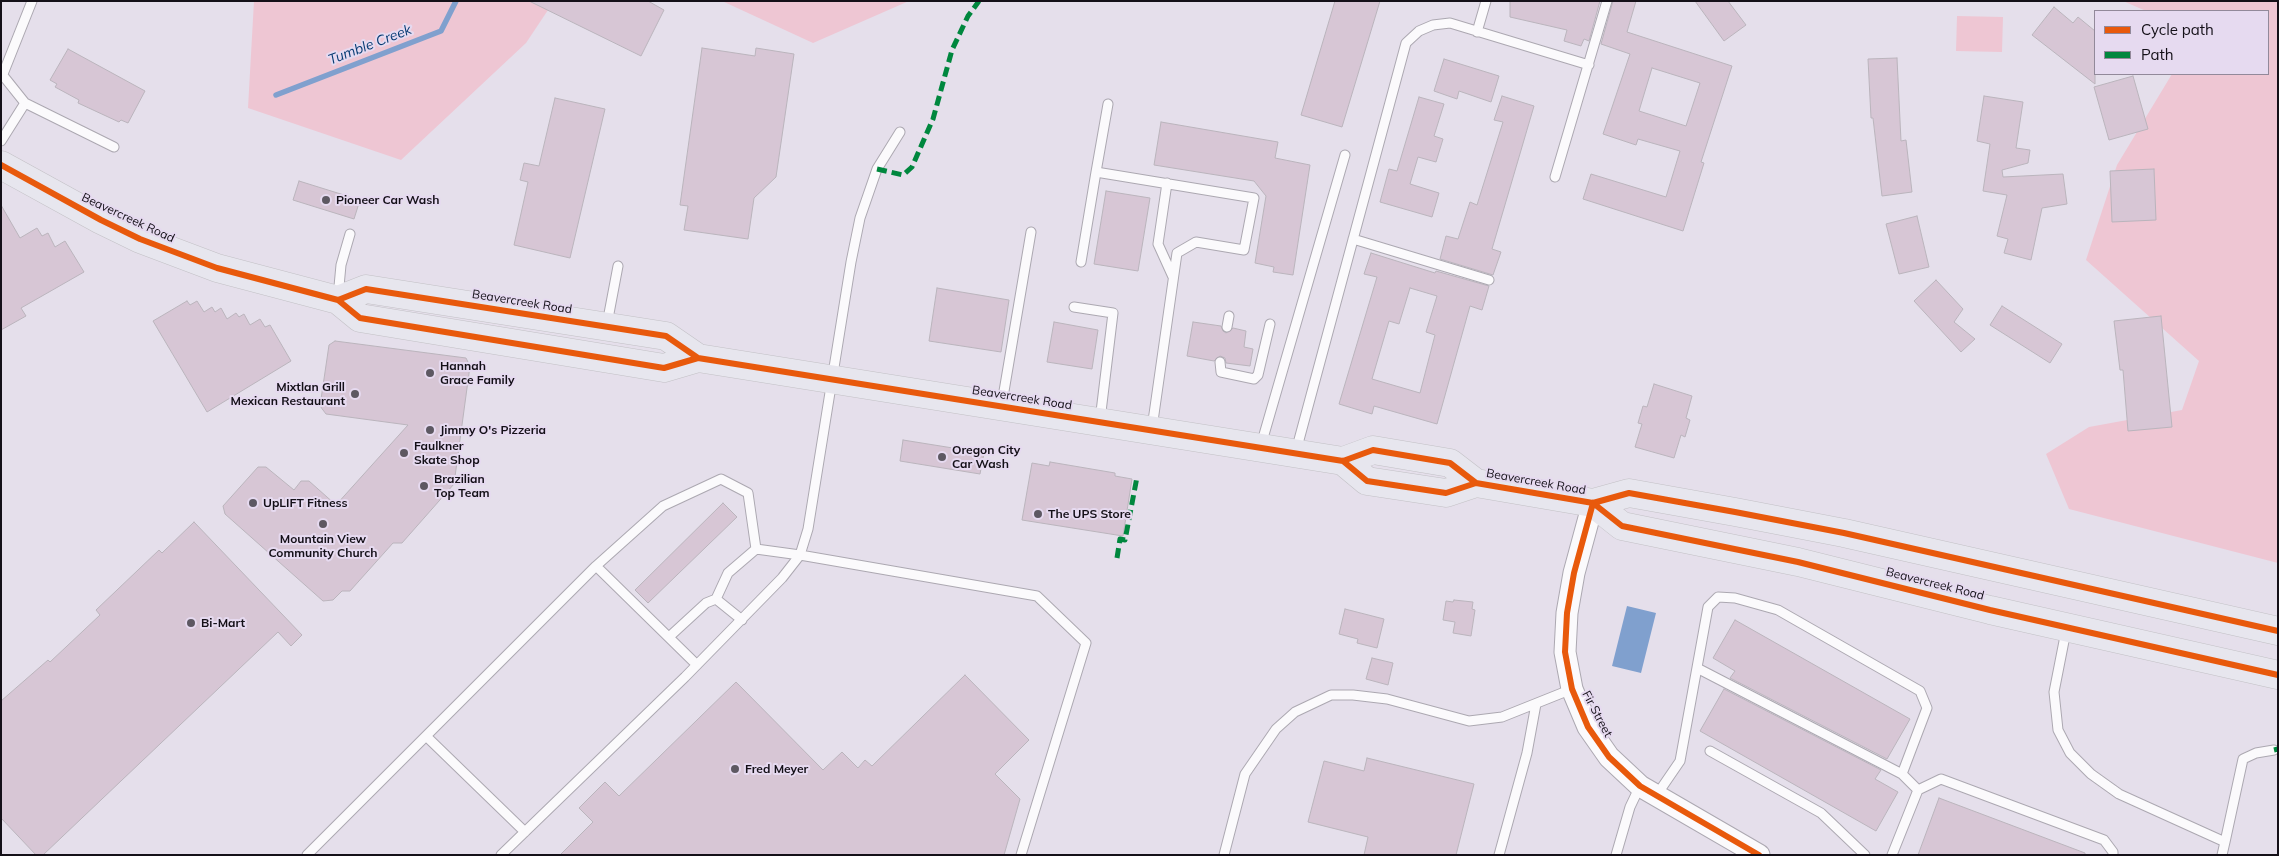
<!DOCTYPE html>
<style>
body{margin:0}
#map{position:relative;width:2279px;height:856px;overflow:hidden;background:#e5dfeb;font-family:Mulish,sans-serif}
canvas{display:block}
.frame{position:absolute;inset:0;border:2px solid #141018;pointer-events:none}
.legend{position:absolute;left:2094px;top:10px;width:175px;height:65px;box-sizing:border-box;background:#e6daf0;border:1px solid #92899a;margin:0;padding:6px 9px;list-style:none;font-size:15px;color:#141018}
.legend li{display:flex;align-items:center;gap:10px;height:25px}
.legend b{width:25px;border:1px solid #92899a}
</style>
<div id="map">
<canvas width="2279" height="856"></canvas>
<div class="frame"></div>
<ul class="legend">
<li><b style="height:6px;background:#e8590c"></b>Cycle path</li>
<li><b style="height:6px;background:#00873e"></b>Path</li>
</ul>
</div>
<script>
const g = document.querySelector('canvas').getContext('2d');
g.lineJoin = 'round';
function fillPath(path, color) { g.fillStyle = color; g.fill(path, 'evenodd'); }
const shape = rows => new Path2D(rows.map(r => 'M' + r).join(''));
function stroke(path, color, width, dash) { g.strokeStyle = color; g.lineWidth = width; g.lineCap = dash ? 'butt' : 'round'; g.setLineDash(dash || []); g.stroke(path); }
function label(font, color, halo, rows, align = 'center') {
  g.font = font + ' Mulish,sans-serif'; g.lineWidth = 4; g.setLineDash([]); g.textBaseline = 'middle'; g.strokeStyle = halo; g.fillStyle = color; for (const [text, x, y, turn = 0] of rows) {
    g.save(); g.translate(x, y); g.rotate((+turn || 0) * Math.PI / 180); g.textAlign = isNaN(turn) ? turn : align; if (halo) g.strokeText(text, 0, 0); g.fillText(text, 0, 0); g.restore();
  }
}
fillPath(shape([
 [254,1,554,1,526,43,401,160,248,108],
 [722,1,909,1,813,43],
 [2123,1,2278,1,2278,563,2069,509,2046,454,2089,427,2182,410,2199,361,2086,260,2117,165,2172,74,2268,74,2268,11,2146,11],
 [1957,16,2003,17,2002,52,1956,51]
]), '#eec6d3');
fillPath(shape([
 [1627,606,1656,613,1641,673,1612,666]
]), '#80a0ce');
stroke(shape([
 [276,95,441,31,456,1]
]), '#80a0ce', 5.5);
const building = shape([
 [529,1,648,1,664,10,641,56,529,1],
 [1335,1,1380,1,1342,127,1301,115,1335,1],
 [1510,1,1600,1,1589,41,1584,39,1581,46,1564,41,1567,30,1510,17,1510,1],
 [1613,1,1636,1,1627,32,1732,66,1701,162,1704,163,1683,231,1583,199,1591,174,1666,197,1680,151,1638,139,1636,145,1603,134,1630,54,1601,44,1613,1],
 [1652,68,1700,83,1686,126,1639,111,1652,68],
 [1695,1,1728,1,1746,25,1724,41,1695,1],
 [2054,7,2073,23,2078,17,2095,31,2095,84,2032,35,2054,7],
 [702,48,755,56,756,48,794,54,776,177,754,198,748,239,684,230,688,206,680,205,702,48],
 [68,49,145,91,128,123,121,120,119,122,78,103,79,100,55,87,57,84,50,80,68,49],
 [1897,58,1901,141,1906,140,1912,192,1882,196,1873,118,1871,118,1868,59,1897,58],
 [1444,59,1499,76,1491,102,1459,91,1457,99,1434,91,1444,59],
 [2133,76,2148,129,2109,140,2094,87,2133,76],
 [1502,96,1534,106,1492,249,1501,252,1493,275,1440,259,1446,236,1458,239,1470,202,1477,205,1503,122,1494,120,1502,96],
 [1984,96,2023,102,2016,148,2030,150,2028,163,2002,170,2003,177,2063,174,2067,204,2042,208,2031,260,2004,253,2008,239,1997,236,2007,195,1983,191,1990,144,1977,141,1984,96],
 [1419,97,1444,104,1434,136,1443,139,1436,162,1418,157,1410,184,1439,193,1432,217,1380,202,1389,169,1397,171,1419,97],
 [555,98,605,109,570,258,514,245,528,182,520,180,524,163,539,166,555,98],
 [1161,122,1278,142,1275,158,1310,165,1293,275,1273,272,1274,267,1255,263,1266,196,1254,181,1154,165,1161,122],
 [2154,169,2156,220,2112,222,2110,171,2154,169],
 [299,181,360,200,354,219,293,200,299,181],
 [1106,191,1150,198,1138,271,1094,264,1106,191],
 [1,205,20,238,37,228,42,236,48,233,55,247,65,241,84,272,21,308,26,316,1,330,1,205],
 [1917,216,1929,267,1899,274,1886,224,1917,216],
 [1371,253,1435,273,1436,271,1489,286,1482,310,1470,306,1437,424,1374,406,1372,414,1339,404,1377,277,1364,274,1371,253],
 [1410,288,1437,296,1426,332,1435,335,1420,393,1372,379,1389,321,1399,324,1410,288],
 [1936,280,1963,309,1954,322,1975,339,1961,352,1914,301,1936,280],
 [937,288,1009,300,1001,352,929,341,937,288],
 [187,301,190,305,197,301,204,312,212,307,215,312,221,308,227,319,236,313,239,317,244,314,250,325,260,319,265,327,270,325,291,361,207,412,153,321,187,301],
 [2002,306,2062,344,2050,363,1990,325,2002,306],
 [2161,316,2172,427,2128,431,2123,370,2120,370,2114,321,2161,316],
 [1054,322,1098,330,1092,369,1047,362,1054,322],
 [1193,322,1221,326,1223,331,1226,333,1233,328,1246,331,1244,347,1253,349,1250,366,1226,363,1225,358,1220,356,1214,361,1187,356,1193,322],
 [335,341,466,358,470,366,454,484,402,543,393,543,350,591,342,591,333,600,323,601,225,514,223,506,258,467,266,467,294,490,301,481,309,481,336,505,408,425,326,414,320,406,329,345,335,341],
 [1654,384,1692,396,1686,418,1690,420,1685,437,1681,435,1674,458,1635,447,1642,424,1638,423,1643,406,1647,407,1654,384],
 [903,440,984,453,980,474,900,461,903,440],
 [1050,462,1115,473,1115,476,1132,479,1123,536,1022,520,1032,463,1049,466,1050,462],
 [723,503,737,517,648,603,635,590,723,503],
 [194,522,302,635,291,646,278,632,43,855,36,855,1,818,1,701,48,660,50,662,100,615,96,610,159,550,162,553,194,522],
 [1454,600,1473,602,1472,609,1475,610,1471,636,1453,633,1455,622,1443,620,1446,601,1453,602,1454,600],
 [1345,609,1384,619,1377,648,1357,643,1358,639,1339,634,1345,609],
 [1735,620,1910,719,1887,759,1730,678,1735,671,1713,658,1735,620],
 [1372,658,1393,663,1388,685,1366,679,1372,658],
 [965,675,1029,740,995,774,1020,799,1004,855,560,855,593,822,579,808,605,782,619,796,736,682,823,770,842,752,858,768,865,760,872,766,965,675],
 [1724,689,1881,770,1875,779,1898,792,1876,831,1700,731,1724,689],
 [1367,758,1474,784,1456,855,1364,855,1368,837,1308,822,1324,761,1364,771,1367,758],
 [1939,798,2085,853,2085,855,1918,855,1939,798]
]);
fillPath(building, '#d7c6d5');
stroke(building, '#bab4bc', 1);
const service = shape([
 [1477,32,1486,1],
 [1,73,25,103,114,147],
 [3,74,32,1],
 [1,141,25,103],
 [1096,172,1108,104],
 [1555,177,1607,1],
 [1167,183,1158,244,1173,277],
 [1353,239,1489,280],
 [1081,262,1096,172,1254,198,1244,250,1196,242,1177,253,1152,428],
 [338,297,341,265,350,234],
 [1074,307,1113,313,1100,420],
 [607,324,618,266],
 [1227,327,1229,316],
 [1220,362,1221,372,1254,379,1258,375,1270,324],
 [1002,403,1031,232],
 [1261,445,1345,155],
 [1296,451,1406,43,1419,31,1433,25,1450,23,1589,65],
 [596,566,663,506,721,479,748,493,756,549,800,555,1037,596,1086,643,1021,855],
 [716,599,728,573,756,549],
 [2066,631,2054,692,2058,730,2070,753,2091,774,2119,794,2225,842,2222,855],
 [669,637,706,603,716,599,742,620],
 [1697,668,1902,774],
 [427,737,525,832],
 [1710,751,1821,813,1865,855],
 [1656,796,1680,761,1708,607,1718,597,1735,598,1778,610,1920,691,1927,708,1902,774,1918,790],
 [2225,842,2243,759,2256,753,2274,750],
 [307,855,596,566,697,665],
 [501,855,685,677,782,578,800,555,808,529,851,262,860,218,877,169,900,132],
 [1224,855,1245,774,1276,729,1295,712,1331,695,1353,695,1387,699,1469,721,1502,717,1572,689],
 [1499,855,1527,753,1536,704],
 [1616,855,1630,807,1640,786],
 [1892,855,1918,790,1941,779,2104,840,2113,852,2113,855]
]);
const tertiary = shape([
 [1593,503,1574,573,1567,613,1565,652,1572,689,1588,727,1609,757,1640,786,1759,855]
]);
const primary = shape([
 [1,165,101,220,140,239,217,268,338,300,360,318,664,368,698,358,1343,461,1373,450,1450,463,1476,483,1593,503,1629,493,1735,512,1844,533,2278,631],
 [338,300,366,289,666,336,698,358],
 [1343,461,1367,481,1446,493,1476,483],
 [1593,503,1622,526,1798,562,1990,610,2278,675]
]);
stroke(service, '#aca8b1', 11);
stroke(tertiary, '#aca8b1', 23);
stroke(primary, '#c2c0c5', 29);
stroke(service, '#fbfafc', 9);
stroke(tertiary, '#fbfafc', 21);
stroke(primary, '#e7e6ee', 28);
stroke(shape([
 [877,169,903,175,912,167,933,119,952,50,968,16,979,1],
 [1117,558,1120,539,1125,540,1137,477],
 [2274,750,2278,749]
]), '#00873e', 5, [10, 5]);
stroke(shape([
 [1,165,101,220,140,239,217,268,338,300,360,318,664,368,698,358,1343,461,1373,450,1450,463,1476,483,1593,503,1629,493,1735,512,1844,533,2278,631],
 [338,300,366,289,666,336,698,358],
 [1343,461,1367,481,1446,493,1476,483],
 [1593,503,1622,526,1798,562,1990,610,2278,675],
 [1593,503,1574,573,1567,613,1565,652,1572,689,1588,727,1609,757,1640,786,1759,855]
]), '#e8590c', 6);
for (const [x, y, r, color] of [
 [326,200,5,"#5d5862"],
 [430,373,5,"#5d5862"],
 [355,394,5,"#5d5862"],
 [430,430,5,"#5d5862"],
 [404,453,5,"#5d5862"],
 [942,457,5,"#5d5862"],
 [424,486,5,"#5d5862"],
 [253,503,5,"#5d5862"],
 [1038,514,5,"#5d5862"],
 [323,524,5,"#5d5862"],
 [191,623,5,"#5d5862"],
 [735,769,5,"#5d5862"]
]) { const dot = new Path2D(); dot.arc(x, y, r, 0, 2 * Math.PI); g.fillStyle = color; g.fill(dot); stroke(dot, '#e6daf0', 2); }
label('bold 12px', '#141018', '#e6daf0', [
 ["Pioneer Car Wash",336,200],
 ["Hannah",440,366],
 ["Grace Family",440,380],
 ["Mixtlan Grill",345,387,"right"],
 ["Mexican Restaurant",345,401,"right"],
 ["Jimmy O's Pizzeria",440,430],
 ["Faulkner",414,446],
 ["Skate Shop",414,460],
 ["Oregon City",952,450],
 ["Car Wash",952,464],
 ["Brazilian",434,479],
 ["Top Team",434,493],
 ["UpLIFT Fitness",263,503],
 ["The UPS Store",1048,514],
 ["Mountain View",323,539,"center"],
 ["Community Church",323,553,"center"],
 ["Bi-Mart",201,623],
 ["Fred Meyer",745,769]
], 'left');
label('12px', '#141018', '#e6daf0', [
 ["Beavercreek Road",128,218,25],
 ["Beavercreek Road",522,302,9],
 ["Beavercreek Road",1022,398,9],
 ["Beavercreek Road",1536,482,10],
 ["Beavercreek Road",1935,584,14],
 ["Fir Street",1597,714,62]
]);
label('italic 14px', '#063b73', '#e6daf0', [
 ["Tumble Creek",370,45,-21]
]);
</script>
